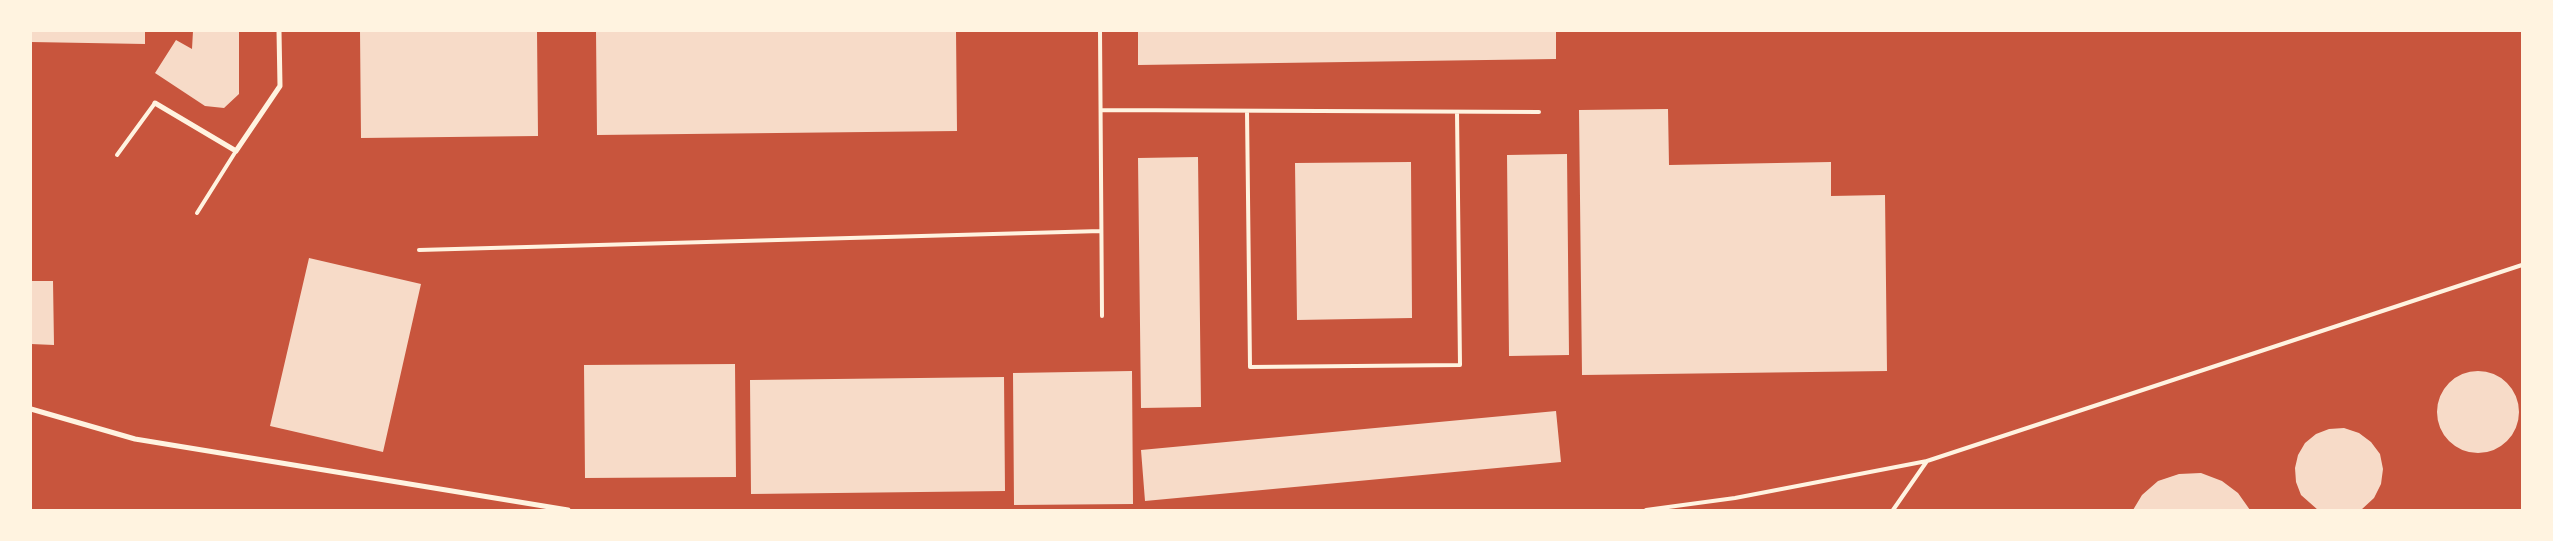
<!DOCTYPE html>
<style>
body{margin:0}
#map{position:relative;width:2553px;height:541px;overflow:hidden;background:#c8553d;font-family:"Fira Sans Condensed",sans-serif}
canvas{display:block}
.frame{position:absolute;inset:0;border:32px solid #fff3e0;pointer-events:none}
</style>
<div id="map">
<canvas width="2553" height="541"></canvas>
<div class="frame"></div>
</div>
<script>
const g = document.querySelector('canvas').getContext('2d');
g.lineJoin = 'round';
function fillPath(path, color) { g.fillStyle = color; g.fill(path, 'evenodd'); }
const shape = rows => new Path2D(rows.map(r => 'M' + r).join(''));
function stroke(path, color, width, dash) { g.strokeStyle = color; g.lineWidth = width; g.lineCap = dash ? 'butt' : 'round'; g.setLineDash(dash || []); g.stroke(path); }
fillPath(shape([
 [31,31,145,31,145,44,31,42],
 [193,31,239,31,239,94,224,108,205,106,155,73,176,40,192,49],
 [360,31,537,31,538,136,361,138],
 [596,31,956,31,957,131,597,135],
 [1138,31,1556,31,1556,59,1138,65],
 [1668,109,1669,165,1831,162,1831,196,1885,195,1887,371,1582,375,1579,110],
 [1567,154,1569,355,1509,356,1507,155],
 [1198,157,1201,407,1141,408,1138,158],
 [1411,162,1412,318,1297,320,1295,163],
 [309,258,421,284,383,452,270,426],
 [31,281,53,281,54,345,31,344],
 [735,364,736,477,585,478,584,365],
 '2437 412a41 41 0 1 1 82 0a41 41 0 1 1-82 0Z',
 [1132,371,1133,504,1014,505,1013,373],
 [1004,377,1005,491,751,494,750,380],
 [1556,411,1561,462,1145,501,1141,450],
 [2344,428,2359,433,2371,442,2380,454,2383,469,2381,484,2374,498,2361,510,2318,510,2301,495,2296,482,2295,468,2298,455,2305,443,2316,434,2329,429],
 [2201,473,2222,481,2238,493,2250,510,2133,510,2142,495,2158,481,2179,474]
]), '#f7dbc8');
stroke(shape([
 [1100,31,1102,316],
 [1101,110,1539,112],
 [1247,111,1250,367,1460,365,1457,112],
 [117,155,155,103],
 [197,213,236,151],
 [419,250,1101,231],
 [1646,510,1735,498,1927,461],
 [1893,510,1927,461,2522,265]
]), '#fff3e0', 4);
stroke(shape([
 [155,103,236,151,280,86,279,31],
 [31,409,135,439,568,510]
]), '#fff3e0', 5);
</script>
